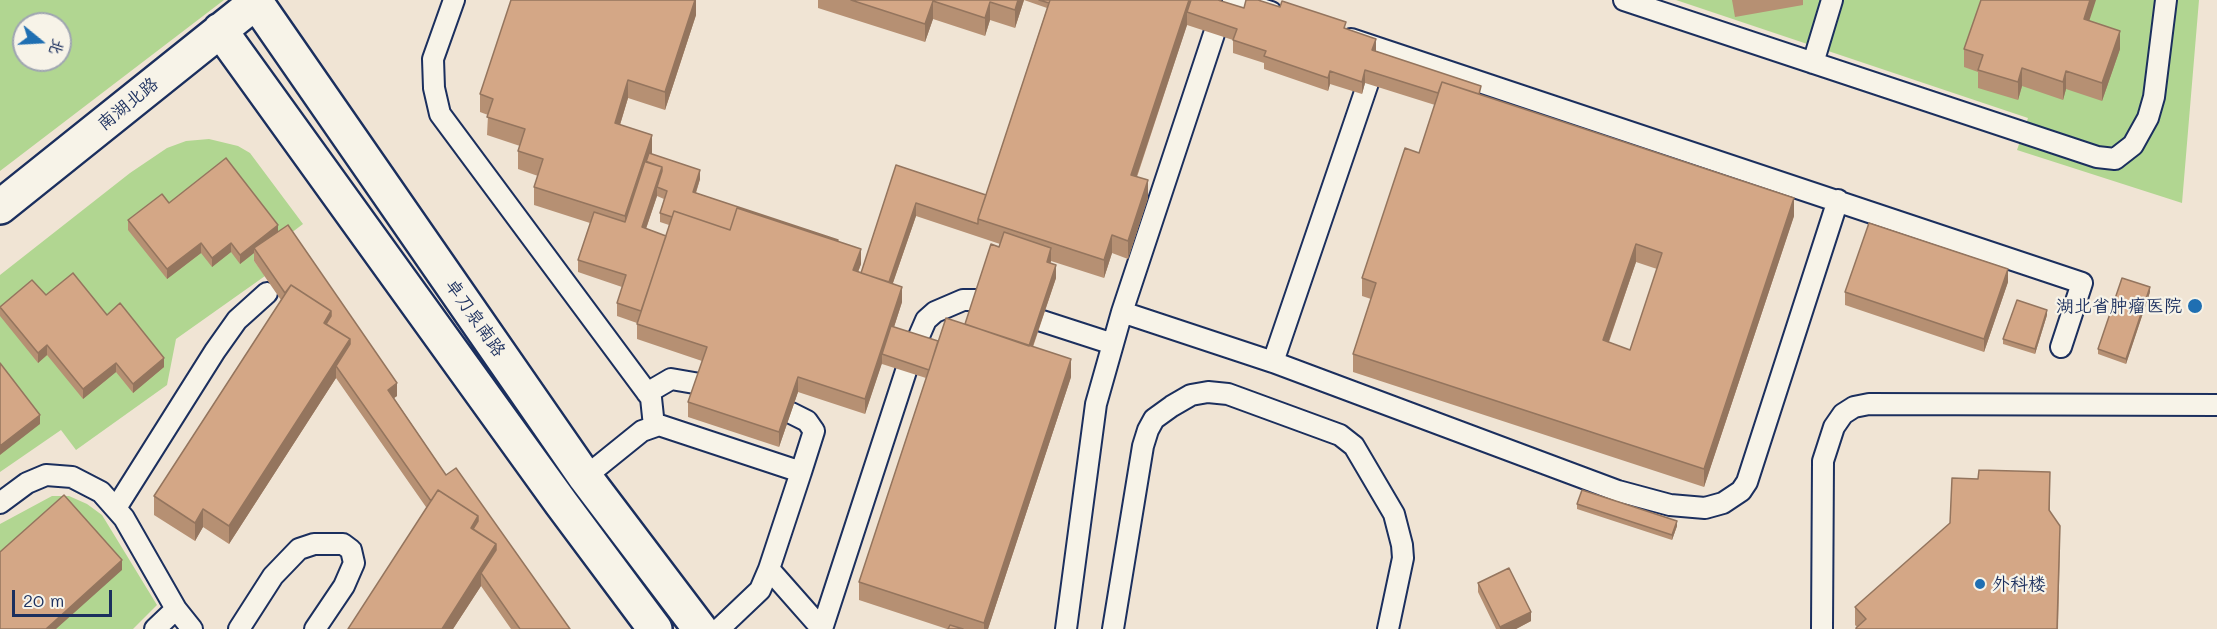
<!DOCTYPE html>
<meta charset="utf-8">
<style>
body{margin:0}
#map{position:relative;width:2217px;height:629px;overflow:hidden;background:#f0e4d4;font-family:Mali,"LXGW WenKai TC",sans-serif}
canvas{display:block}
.north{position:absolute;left:12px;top:12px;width:60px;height:60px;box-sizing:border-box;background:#f7f3e8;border:2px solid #9fa5b1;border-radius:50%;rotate:108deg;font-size:16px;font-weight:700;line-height:24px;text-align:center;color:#1b2f5e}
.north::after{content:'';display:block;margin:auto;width:21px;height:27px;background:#1f6fb2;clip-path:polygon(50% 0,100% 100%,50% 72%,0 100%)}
.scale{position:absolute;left:12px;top:590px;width:100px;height:27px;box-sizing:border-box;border:3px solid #1b2f5e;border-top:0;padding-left:8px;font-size:18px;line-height:21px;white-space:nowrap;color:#1b2f5e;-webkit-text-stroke:4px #f7f3e8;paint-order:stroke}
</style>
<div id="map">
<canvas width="2217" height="629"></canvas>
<div class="north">北</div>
<div class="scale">20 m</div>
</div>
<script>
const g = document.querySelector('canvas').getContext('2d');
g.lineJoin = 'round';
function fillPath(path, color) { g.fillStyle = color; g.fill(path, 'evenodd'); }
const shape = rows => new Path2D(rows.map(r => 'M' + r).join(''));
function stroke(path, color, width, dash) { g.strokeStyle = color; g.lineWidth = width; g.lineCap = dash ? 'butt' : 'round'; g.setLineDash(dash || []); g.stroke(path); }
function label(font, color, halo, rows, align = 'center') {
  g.font = font + ' Mali,"LXGW WenKai TC",sans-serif'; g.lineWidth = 4.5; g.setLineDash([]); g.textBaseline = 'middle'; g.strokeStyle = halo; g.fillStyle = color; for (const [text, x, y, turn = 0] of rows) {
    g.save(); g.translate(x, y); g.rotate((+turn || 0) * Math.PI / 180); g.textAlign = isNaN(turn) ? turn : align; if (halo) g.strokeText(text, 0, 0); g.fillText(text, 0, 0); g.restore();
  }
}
fillPath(shape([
 [0,0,224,0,0,171],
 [24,24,60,24,60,60,24,60],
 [1676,0,2199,0,2182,203,2017,150,2028,118],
 [209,139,238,146,250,153,303,224,254,261,265,276,176,339,167,385,76,450,61,430,0,472,0,275,130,173,167,148,186,141],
 [52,496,69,496,87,504,102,515,157,605,133,629,0,629,0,524]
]), '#b1d691');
const lane = shape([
 [454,0,433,59,434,88,440,114,651,398,654,426],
 [1233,0,1271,12],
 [1624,0,2097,157,2115,159,2133,145,2148,118,2154,97,2166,0],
 [1351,39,2082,283,2061,347],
 [1813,63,1832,0],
 [1122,312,1273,362,1618,491,1670,505,1705,508,1723,503,1741,491,1747,482,1838,200],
 [1042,321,1113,344],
 [916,343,926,320,935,312,963,300,977,300],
 [1273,362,1368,83],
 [647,393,671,379,700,384],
 [791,413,807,421,814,431,801,472],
 [585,477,642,431,659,425,801,472,769,569,760,590,719,629],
 [0,503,27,483,46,475,72,477,101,492,124,518,176,609,192,629],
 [116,508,215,351,237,320,267,293],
 [769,569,822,629],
 [155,629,176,609],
 [239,629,273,576,299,549,314,544,343,544,351,550,354,563,344,586,315,629],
 [822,629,906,371],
 [1066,629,1096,404,1122,312,1214,34],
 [1113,629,1143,446,1148,430,1154,419,1172,406,1191,395,1208,392,1228,394,1340,435,1354,446,1394,514,1402,545,1403,558,1388,629],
 [1822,629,1823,461,1834,427,1843,414,1854,407,1869,404,2217,405]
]);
const secondary = shape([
 [220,30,561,503,655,629],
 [0,207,256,2,585,477,700,629]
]);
stroke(lane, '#1b2f5e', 24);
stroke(secondary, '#1b2f5e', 38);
stroke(lane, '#f7f3e8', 20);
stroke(secondary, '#f7f3e8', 33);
fillPath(shape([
 [696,0,696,15,665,110,628,98,620,125,652,153,651,154,700,179,696,193,838,241,861,264,858,272,861,273,896,165,986,195,1047,8,1024,0,1015,28,990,20,985,36,933,19,925,42,818,8,818,0,1218,0,1244,8,1346,29,1376,51,1481,95,1794,216,1704,487,1353,372,1353,354,1371,299,1362,296,1362,278,1419,153,1435,105,1365,83,1362,94,1330,84,1328,91,1264,69,1264,63,1233,53,1233,40,1187,25,1137,177,1148,198,1128,259,1112,253,1104,278,1051,261,1050,264,1056,278,1033,347,1071,377,988,629,947,629,859,600,859,582,926,378,882,364,882,363,865,414,798,392,779,447,688,417,688,402,702,361,637,339,637,323,617,316,617,303,622,287,578,272,578,260,590,223,534,205,534,187,538,176,518,169,518,151,520,146,487,135,488,115,480,112,480,94],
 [657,196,664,199,660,213,660,222,669,225,666,236,646,229],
 [916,216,1000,244,965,324,938,341,894,327,902,302,893,283],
 [1636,262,1657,269,1630,350,1609,342],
 [1732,0,1803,0,1803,5,1735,17],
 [2089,21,2120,49,2102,101,2066,89,2063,100,2022,86,2018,100,1978,88,1978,72,1964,67,1964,49],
 [169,203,278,232,397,396,394,398,446,475,570,629,511,629,481,586,453,629,426,507,336,378,229,544,203,527,195,541,154,515,154,496,281,300,254,261,254,253,240,264,231,252,212,267,201,253,167,279,128,230,128,220],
 [2008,282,1984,352,1845,305,1845,292],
 [2150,292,2126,364,2098,354,2098,349],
 [46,295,107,315,164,367,133,393,116,372,83,399,47,355,38,363,0,316,0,306],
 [2047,315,2035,354,2003,344,2003,339],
 [2050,490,2050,511,2060,544,2058,629,1856,629,1857,627,1855,625,1855,607],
 [1577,504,1677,526,1672,540,1577,509],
 [1478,583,1531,621,1516,629,1496,629,1478,592]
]), '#b69073');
fillPath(shape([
 [695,0,696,0,696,15,665,110,665,92],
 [1018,0,1024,0,1015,28,1015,10],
 [1189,0,1191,0,1187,12,1187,25,1131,193,1131,175],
 [2090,0,2096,0,2084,37,2084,19],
 [933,1,933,19,925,42,925,24],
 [990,2,990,20,985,36,985,18],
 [2120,31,2120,49,2102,101,2102,83],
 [1376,39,1376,52,1372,50],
 [2022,68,2022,86,2018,100,2018,82],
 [1365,70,1365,83,1362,94,1362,82],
 [1330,71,1330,84,1328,91,1328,78],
 [2066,71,2066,89,2063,100,2063,82],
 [628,80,628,98,615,141,615,123],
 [652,135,652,153,625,234,625,216],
 [662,167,659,188,657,187,657,196,642,240,642,227],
 [700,170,700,179,693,201,693,192],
 [1148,180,1148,198,1128,259,1128,241],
 [1794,198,1794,216,1704,487,1704,469],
 [916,203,916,216,888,297,888,285],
 [278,225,278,234,254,248,254,253,240,264,240,255],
 [1112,235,1112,253,1104,278,1104,260],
 [201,243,201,253,167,279,167,269],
 [231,243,231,252,212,267,212,258],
 [1636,244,1636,262,1603,358,1603,340],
 [1051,248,1051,261,1047,275,1047,262],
 [861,249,861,264,853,285,853,270],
 [1056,265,1056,278,1027,363,1027,350],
 [2008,269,2008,282,1984,352,1984,339],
 [902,287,902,302,885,355,882,354,882,363,865,414,865,399],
 [2150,287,2150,292,2126,364,2126,359],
 [2047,310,2047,315,2035,354,2035,349],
 [331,311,331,329,324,323],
 [350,339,350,357,336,366,336,378,229,544,229,526],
 [47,345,47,355,38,363,38,353],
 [164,358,164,367,133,393,133,384],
 [1071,359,1071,377,988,629,984,629,984,623],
 [116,363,116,372,83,399,83,389],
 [798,377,798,392,779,447,779,432],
 [397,383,397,396,388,402,388,390],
 [40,415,40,424,0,455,0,446],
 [203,509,203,527,195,541,195,523],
 [478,516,478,534,471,528],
 [1677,521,1677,526,1672,540,1672,535],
 [496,544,496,562,481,573,481,586,453,629,442,629],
 [122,560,122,570,56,629,46,629],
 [1531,612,1531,621,1516,629,1500,629,1500,627]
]), '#94755e');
const building = shape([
 [511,0,695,0,665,92,628,80,615,123,652,135,625,216,534,187,543,159,518,151,525,129,487,117,493,99,480,94,511,0],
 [851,0,1018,0,1015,10,990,2,985,18,933,1,925,24,851,0],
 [1039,0,1050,0,1049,3,1039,0],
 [1050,0,1189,0,1131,175,1148,180,1128,241,1112,235,1104,260,978,219,1050,0],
 [1191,0,1218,0,1244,8,1246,0,1258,0,1280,7,1282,1,1346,22,1344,28,1376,39,1372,50,1481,86,1479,94,1442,82,1438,93,1365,70,1362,82,1330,71,1328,78,1264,56,1266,51,1233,40,1237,29,1187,12,1191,0],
 [1981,0,2090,0,2084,19,2120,31,2102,83,2066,71,2063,82,2022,68,2018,82,1978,70,1983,55,1964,49,1981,0],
 [1442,82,1794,198,1704,469,1353,354,1376,283,1362,278,1405,148,1419,153,1442,82],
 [1636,244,1662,253,1630,350,1603,340,1636,244],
 [649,153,700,170,693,192,838,240,837,241,737,208,730,230,674,211,672,217,660,213,667,191,657,187,662,171,662,167,646,162,649,153],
 [226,158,278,225,240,255,231,243,212,258,201,243,167,269,128,220,162,194,169,203,226,158],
 [645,161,662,167,642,227,666,236,641,311,617,303,626,275,578,260,594,212,625,222,645,161],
 [896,165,986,195,978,219,978,224,916,203,889,282,861,273,896,165],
 [737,208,861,249,853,270,902,287,865,399,798,377,779,432,688,402,707,347,637,324,674,211,730,230,737,208],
 [1869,223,2008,269,1984,339,1845,292,1869,223],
 [288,225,397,383,388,390,446,475,456,468,570,629,520,629,481,573,496,550,496,544,473,529,478,521,478,516,438,490,431,501,336,366,350,344,350,339,326,324,331,316,331,311,291,285,285,293,254,248,288,225],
 [1004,232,1051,248,1047,262,1056,265,1029,346,965,324,991,244,999,247,1004,232],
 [73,273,107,315,120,303,164,358,133,384,116,363,83,389,47,345,38,353,0,307,32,280,46,295,73,273],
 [2122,278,2150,287,2126,359,2098,349,2122,278],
 [291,285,331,311,324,323,350,339,229,526,203,509,195,523,154,496,291,285],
 [2017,300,2047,310,2035,349,2003,339,2017,300],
 [946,318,1071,359,984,623,859,582,946,318],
 [891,326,938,341,929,370,882,354,891,326],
 [0,363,40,415,0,446,0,363],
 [1979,470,2050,472,2049,510,2060,526,2057,629,1856,629,1856,628,1866,619,1855,607,1950,523,1952,478,1978,479,1979,470],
 [438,490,478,516,471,528,496,544,442,629,348,629,438,490],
 [1582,490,1677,521,1672,535,1577,504,1582,490],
 [64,495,122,560,46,629,0,629,0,552,64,495],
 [1509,568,1531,612,1500,627,1478,583,1509,568],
 [950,625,963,629,948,629,950,625]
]);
fillPath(building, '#d4a786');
stroke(building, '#94755e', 1.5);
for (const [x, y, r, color] of [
 [2195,306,8,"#1f6fb2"],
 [1980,584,6,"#1f6fb2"]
]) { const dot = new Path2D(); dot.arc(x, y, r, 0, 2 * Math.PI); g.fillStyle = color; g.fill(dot); stroke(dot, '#f7f3e8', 2); }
label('18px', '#1b2f5e', '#f7f3e8', [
 ["南湖北路",128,104,-39],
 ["卓刀泉南路",475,318,55]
]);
label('18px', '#1b2f5e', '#f7f3e8', [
 ["湖北省肿瘤医院",2182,306],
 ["外科楼",1992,584,"left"]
], 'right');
</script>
